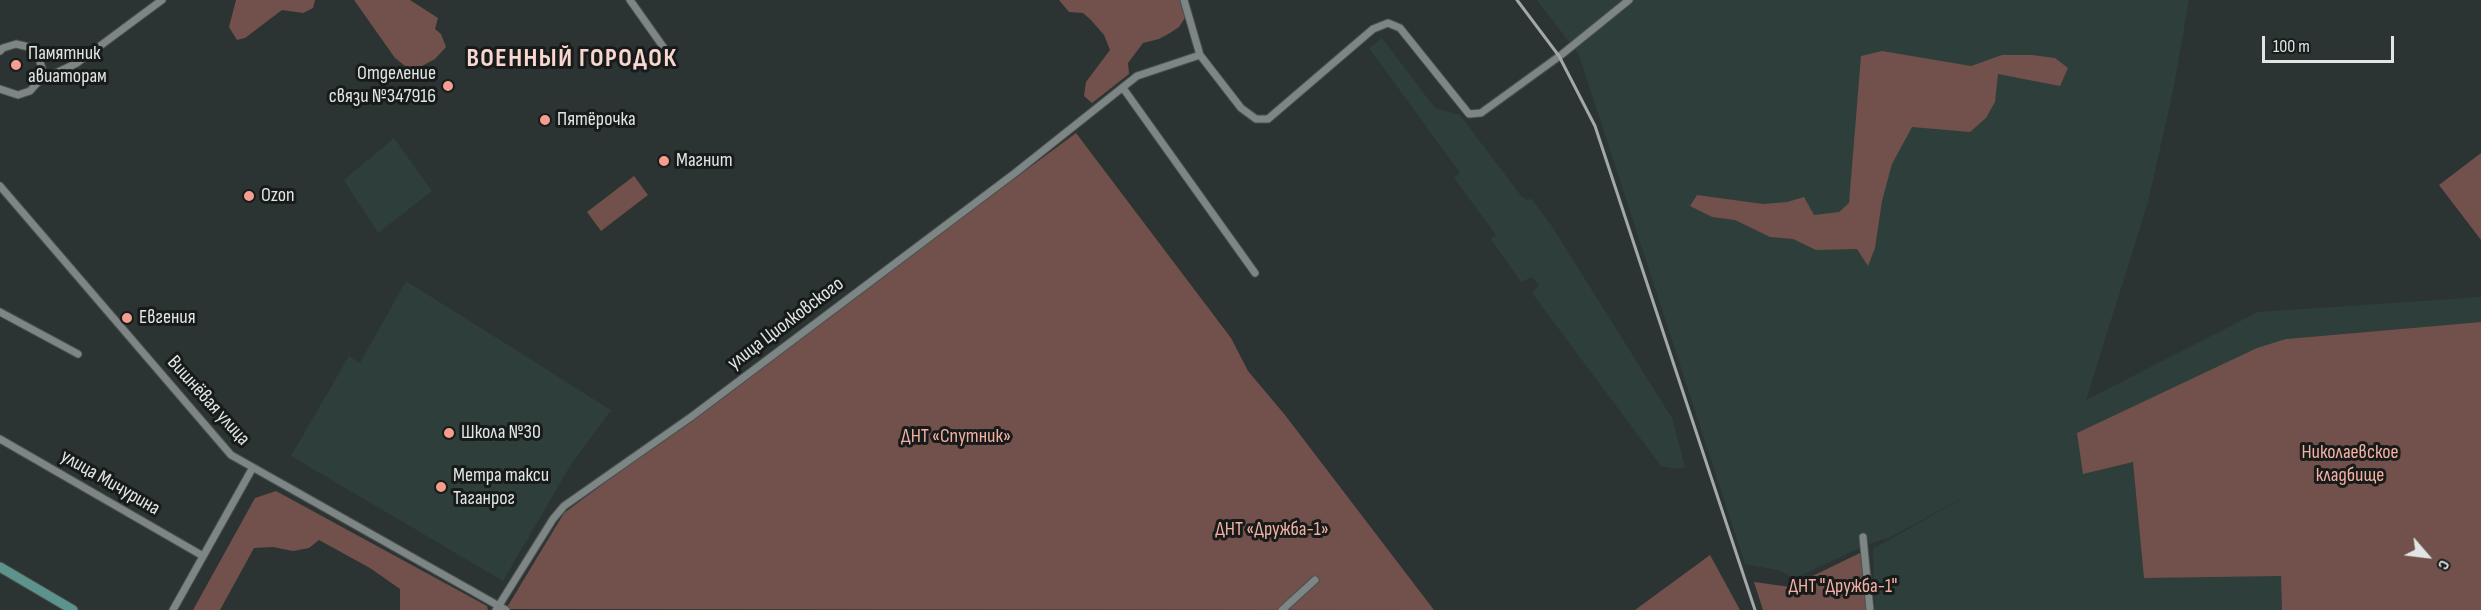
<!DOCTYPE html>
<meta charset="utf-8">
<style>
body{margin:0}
#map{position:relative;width:2481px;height:610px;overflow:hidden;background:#2c3433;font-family:"Sofia Sans Condensed",sans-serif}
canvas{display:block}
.north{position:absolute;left:2397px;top:526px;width:60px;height:60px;-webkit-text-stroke:4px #171b1a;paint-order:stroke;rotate:118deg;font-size:16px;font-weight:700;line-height:24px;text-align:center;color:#e1e6e5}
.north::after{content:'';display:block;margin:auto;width:21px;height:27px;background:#e1e6e5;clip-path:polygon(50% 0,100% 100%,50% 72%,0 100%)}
.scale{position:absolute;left:2262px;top:36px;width:132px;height:27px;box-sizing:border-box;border:3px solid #e1e6e5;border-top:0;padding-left:8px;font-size:18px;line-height:21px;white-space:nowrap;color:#e1e6e5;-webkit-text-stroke:4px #171b1a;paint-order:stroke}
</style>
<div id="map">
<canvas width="2481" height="610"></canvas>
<div class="north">С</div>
<div class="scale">100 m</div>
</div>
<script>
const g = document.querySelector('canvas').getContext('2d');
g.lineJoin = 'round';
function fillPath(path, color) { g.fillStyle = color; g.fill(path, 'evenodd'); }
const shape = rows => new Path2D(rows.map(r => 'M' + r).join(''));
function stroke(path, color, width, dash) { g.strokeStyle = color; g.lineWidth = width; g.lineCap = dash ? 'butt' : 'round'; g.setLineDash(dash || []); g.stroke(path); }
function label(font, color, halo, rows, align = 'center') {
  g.font = font + ' "Sofia Sans Condensed",sans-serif'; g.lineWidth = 6; g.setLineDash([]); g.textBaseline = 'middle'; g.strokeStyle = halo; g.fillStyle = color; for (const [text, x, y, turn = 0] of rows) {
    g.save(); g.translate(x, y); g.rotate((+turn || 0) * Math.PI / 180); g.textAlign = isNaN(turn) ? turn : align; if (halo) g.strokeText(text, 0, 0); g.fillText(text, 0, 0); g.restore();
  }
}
fillPath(shape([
 [1537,0,2189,0,2173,91,2148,202,2086,400,2258,312,2481,297,2481,322,2286,339,2133,462,2285,574,2282,587,2282,610,1875,610,1873,549,1975,491,1893,536,1866,545,1795,578,1778,570,1745,564,1579,55],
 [1382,38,1435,108,1460,115,1522,197,1528,200,1531,198,1551,225,1672,418,1685,467,1677,469,1661,466,1532,293,1539,285,1532,277,1521,282,1491,239,1496,235,1454,178,1460,173,1369,48],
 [394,138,432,191,378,233,344,180],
 [406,281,611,410,570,466,503,581,291,456,349,356,360,363]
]), '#2e3e3b');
fillPath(shape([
 [236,0,315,0,313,8,303,13,282,10,245,38,237,40,229,27],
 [354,0,410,0,438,18,435,29,441,34,446,47,435,59,420,67,409,69,395,58],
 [1059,0,1183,0,1185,18,1179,27,1170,33,1159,39,1143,43,1128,63,1129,74,1092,103,1084,96,1086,82,1110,50,1104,35,1091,20,1083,13,1069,12],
 [1882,51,1971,66,2002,55,2032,55,2055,58,2068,68,2060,86,1998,74,1995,102,1986,118,1970,132,1912,127,1892,164,1882,201,1875,248,1868,266,1857,249,1816,250,1793,239,1770,237,1735,220,1712,217,1690,206,1697,195,1763,204,1787,202,1804,197,1814,215,1839,212,1849,203,1861,56],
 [1076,133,1231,338,1248,371,1285,415,1434,610,506,609,564,513],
 [2481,153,2481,240,2439,185],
 [634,176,648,195,601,231,587,212],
 [2481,322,2481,610,2282,610,2281,576,2144,578,2133,462,2083,474,2077,433,2257,348,2286,339],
 [276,491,487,606,488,610,400,610,400,589,370,568,319,540,309,548,293,551,273,547,254,548,220,610,193,610,255,498],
 [1864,551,1867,610,1763,610,1754,582,1790,587],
 [1710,555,1740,610,1635,610]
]), '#72504b');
const street = shape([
 [630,0,664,48],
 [1184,0,1200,55,1241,108,1256,119,1268,119,1373,29,1388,23,1400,28,1469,114,1481,113,1561,55,1629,0],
 [0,51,3,48,16,44,29,47,38,56,42,68,39,81,30,91,18,95,0,89],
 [39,81,77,63,162,0],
 [1123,88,1255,273],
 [0,186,231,455,506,610],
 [0,312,78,354],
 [0,439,203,556],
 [1863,537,1870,610],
 [173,610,252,469],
 [496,610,553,519,564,506,691,417,1015,173,1137,76,1200,55],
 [1282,610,1315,580]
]);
const secondary = shape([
 [0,567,73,610]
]);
stroke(street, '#49514f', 9);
stroke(secondary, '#49514f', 11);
stroke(street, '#7d8684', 7);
stroke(secondary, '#5c948d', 9);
stroke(shape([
 [1517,0,1559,56,1595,126,1755,610]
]), '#a3a9a8', 3);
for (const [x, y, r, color] of [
 [16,65,6,"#f59d8f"],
 [448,86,6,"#f59d8f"],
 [545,120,6,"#f59d8f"],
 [664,161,6,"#f59d8f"],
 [249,196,6,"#f59d8f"],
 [127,318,6,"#f59d8f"],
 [449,433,6,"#f59d8f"],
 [441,487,6,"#f59d8f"]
]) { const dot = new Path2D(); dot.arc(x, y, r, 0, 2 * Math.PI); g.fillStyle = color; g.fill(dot); stroke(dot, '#171b1a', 2); }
label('20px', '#e1e6e5', '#171b1a', [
 ["Памятник",28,54],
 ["авиаторам",28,77],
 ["Отделение",436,74,"right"],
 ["связи №347916",436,97,"right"],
 ["Пятёрочка",557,120],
 ["Магнит",676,161],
 ["Ozon",261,196],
 ["Евгения",139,318],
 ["Школа №30",461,433],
 ["Метра такси",453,476],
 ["Таганрог",453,499]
], 'left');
label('20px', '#e1e6e5', '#171b1a', [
 ["улица Циолковского",786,324,-37],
 ["Вишнёвая улица",208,401,48],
 ["улица Мичурина",110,483,30]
]);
label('20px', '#f5b0a4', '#171b1a', [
 ["ДНТ «Спутник»",956,437],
 ["Николаевское",2350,453],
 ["кладбище",2350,476],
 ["ДНТ «Дружба-1»",1272,530],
 ["ДНТ \"Дружба-1\"",1843,587]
]);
g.letterSpacing = '1.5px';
label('bold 26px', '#f9d6d0', '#171b1a', [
 ["ВОЕННЫЙ ГОРОДОК",572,59]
]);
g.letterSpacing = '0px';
</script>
